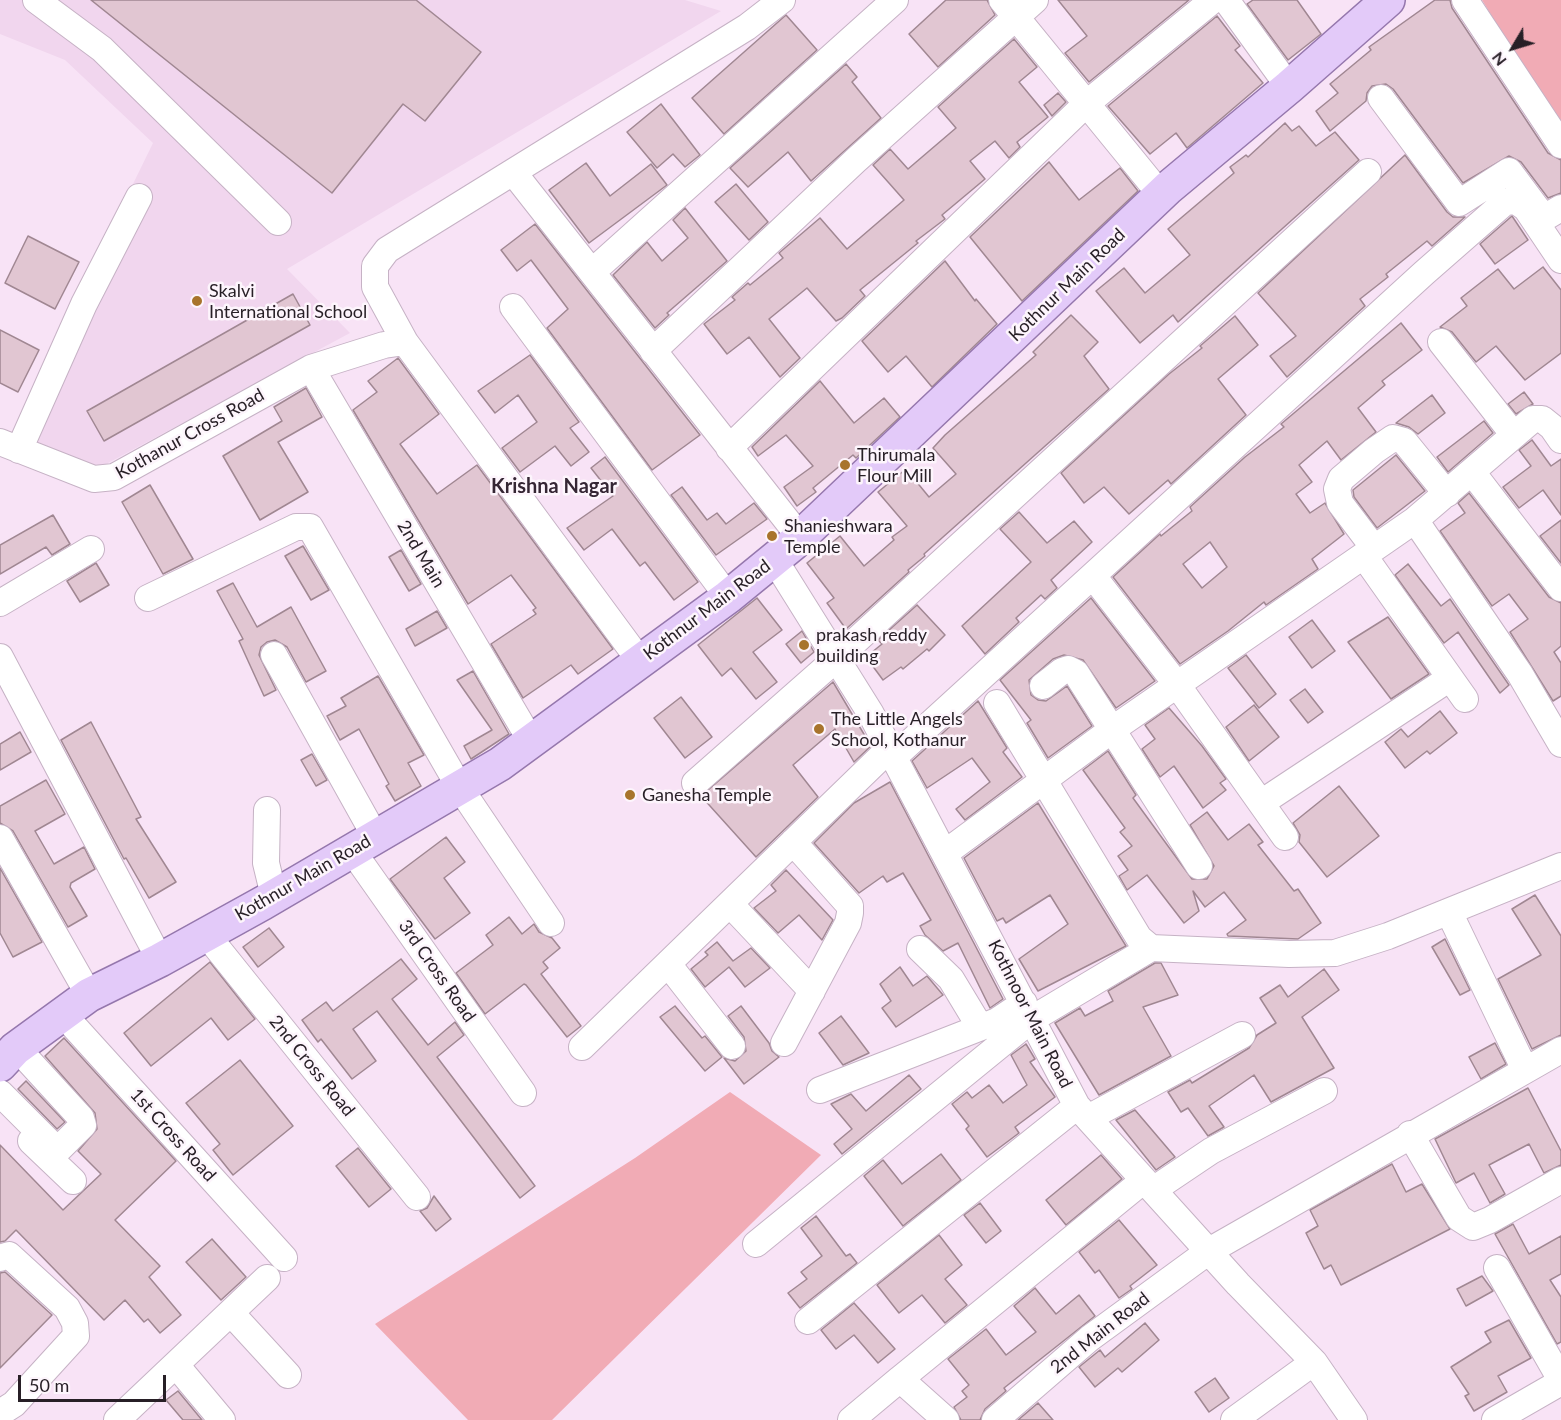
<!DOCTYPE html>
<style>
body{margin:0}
#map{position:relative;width:1561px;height:1420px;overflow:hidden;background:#f8e3f6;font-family:Lato,sans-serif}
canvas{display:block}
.north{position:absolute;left:1483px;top:18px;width:60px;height:60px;-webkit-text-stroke:4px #fdf5fc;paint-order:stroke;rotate:232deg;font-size:16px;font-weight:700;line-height:24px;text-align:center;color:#271f26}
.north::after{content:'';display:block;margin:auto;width:21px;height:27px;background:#271f26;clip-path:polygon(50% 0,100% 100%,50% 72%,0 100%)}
.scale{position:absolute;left:18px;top:1375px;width:148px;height:27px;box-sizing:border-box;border:3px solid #271f26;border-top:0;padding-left:8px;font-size:18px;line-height:21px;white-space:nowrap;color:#271f26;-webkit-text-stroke:4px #fdf5fc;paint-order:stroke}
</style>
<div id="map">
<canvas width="1561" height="1420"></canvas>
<div class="north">N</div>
<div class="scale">50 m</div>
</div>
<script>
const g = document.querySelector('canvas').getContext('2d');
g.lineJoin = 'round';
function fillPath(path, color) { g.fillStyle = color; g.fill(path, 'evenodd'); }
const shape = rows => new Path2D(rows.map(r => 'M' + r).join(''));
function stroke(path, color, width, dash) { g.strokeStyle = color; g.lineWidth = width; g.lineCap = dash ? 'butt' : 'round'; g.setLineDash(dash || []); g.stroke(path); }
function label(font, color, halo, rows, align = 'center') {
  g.font = font + ' Lato,sans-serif'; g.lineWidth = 5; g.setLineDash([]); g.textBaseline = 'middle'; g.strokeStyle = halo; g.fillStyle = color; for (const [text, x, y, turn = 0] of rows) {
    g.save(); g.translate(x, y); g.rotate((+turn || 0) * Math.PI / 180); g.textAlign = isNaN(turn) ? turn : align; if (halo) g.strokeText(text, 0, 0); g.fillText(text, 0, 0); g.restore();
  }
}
fillPath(shape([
 [0,0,685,0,721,11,287,269,350,333,95,470,11,434,153,143,65,60,0,34]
]), '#f1d6ee');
fillPath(shape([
 [1482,0,1561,0,1561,131],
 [730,1092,821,1155,552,1420,468,1420,375,1324,635,1158]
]), '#f1abb5');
const building = shape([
 [91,0,416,0,481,52,425,121,403,104,332,193,91,0],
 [946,0,987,0,995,15,938,67,909,34,946,0],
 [1058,0,1189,0,1089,82,1065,53,1087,36,1058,0],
 [1253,0,1297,0,1321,34,1288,60,1247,4,1253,0],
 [1435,0,1450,0,1452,8,1548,153,1561,160,1561,193,1548,198,1521,162,1509,156,1463,183,1393,89,1386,84,1372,86,1367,93,1366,101,1330,131,1316,111,1338,93,1330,84,1371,50,1369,47,1435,0],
 [786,15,817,50,724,134,692,98,786,15],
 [1217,16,1240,46,1235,50,1263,83,1187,148,1176,133,1150,154,1108,106,1217,16],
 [1014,39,1037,67,1019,82,1048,117,1017,142,1020,147,1009,158,995,141,970,161,985,179,942,215,945,219,916,241,918,243,860,290,865,296,842,318,836,321,807,288,769,319,800,358,780,377,749,337,727,354,704,324,735,300,732,297,748,283,750,285,783,258,779,253,820,218,847,249,904,200,873,165,890,149,908,169,956,128,938,107,1014,39],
 [846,64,857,77,852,82,881,118,811,181,788,152,748,187,730,168,846,64],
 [1058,93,1066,102,1052,116,1044,105,1058,93],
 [661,104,700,155,685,167,673,154,657,168,627,132,661,104],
 [1285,123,1292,131,1299,126,1316,146,1335,132,1359,160,1178,322,1173,315,1140,343,1096,291,1124,268,1145,293,1190,255,1168,229,1234,173,1230,167,1246,155,1248,157,1285,123],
 [1405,155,1447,212,1453,217,1465,217,1432,246,1427,241,1386,274,1388,277,1360,299,1365,306,1287,377,1270,356,1296,336,1258,293,1405,155],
 [1049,162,1079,200,1120,168,1138,191,1022,301,970,237,1049,162],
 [586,163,610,196,651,164,667,185,589,243,549,190,586,163],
 [736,184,768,222,749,240,715,202,736,184],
 [685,208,727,261,667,313,669,315,655,328,613,275,647,242,662,261,688,238,673,220,685,208],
 [1512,216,1528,240,1495,264,1480,244,1512,216],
 [535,224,700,435,652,470,547,328,568,309,531,260,517,271,501,250,535,224],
 [28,236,79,262,55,309,5,283,28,236],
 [945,261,975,301,976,299,997,324,932,387,906,356,888,372,862,341,945,261],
 [1543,267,1561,290,1561,353,1525,380,1496,346,1476,362,1452,332,1440,327,1467,306,1461,298,1498,269,1514,289,1543,267],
 [293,294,310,325,104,441,87,411,293,294],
 [1071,315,1098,342,1084,356,1109,389,924,554,925,556,908,570,909,572,846,629,827,603,834,598,807,563,840,536,864,566,894,540,892,537,907,526,878,492,906,469,929,497,956,474,933,448,945,435,1036,355,1033,352,1071,315],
 [1235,316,1258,345,1218,379,1246,415,1171,484,1168,480,1129,514,1104,487,1084,503,1061,473,1169,374,1202,348,1200,346,1235,316],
 [1401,323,1422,350,1382,381,1385,385,1358,408,1376,432,1341,460,1327,441,1299,465,1312,482,1296,494,1310,513,1325,503,1344,534,1312,559,1318,569,1266,605,1264,602,1228,631,1180,664,1113,577,1160,534,1161,536,1192,511,1190,507,1245,457,1284,427,1281,424,1401,323],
 [1210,542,1227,567,1202,588,1183,564,1210,542],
 [0,330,39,350,18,392,0,383,0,330],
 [530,355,579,422,570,428,589,452,571,466,555,446,520,472,502,448,537,422,518,395,495,413,478,391,530,355],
 [398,358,439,414,400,444,437,494,477,465,613,649,578,674,571,665,523,698,491,644,536,614,533,610,536,608,511,575,468,604,353,410,377,392,368,381,398,358],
 [820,381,854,423,884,398,900,417,856,458,853,455,813,488,816,492,797,506,784,487,813,466,786,435,758,456,752,447,820,381],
 [306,388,322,417,278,442,308,492,260,520,223,456,282,421,274,407,306,388],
 [1524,392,1533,404,1516,414,1508,404,1524,392],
 [1432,395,1445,413,1418,434,1409,427,1396,423,1432,395],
 [1484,421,1493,433,1448,472,1437,457,1484,421],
 [1532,440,1551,466,1561,459,1561,515,1543,490,1519,508,1503,487,1531,466,1519,450,1532,440],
 [1396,455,1425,491,1377,528,1354,497,1353,490,1396,455],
 [605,457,698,582,674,600,645,562,640,566,612,529,584,550,567,528,613,496,591,468,605,457],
 [150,485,193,559,163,574,122,502,150,485],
 [682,487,707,520,717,513,726,524,754,503,767,519,716,555,671,495,682,487],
 [1469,493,1549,597,1561,603,1561,646,1554,652,1561,663,1561,696,1553,701,1510,632,1528,619,1509,594,1492,606,1440,531,1465,513,1458,503,1469,493],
 [1019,512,1047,543,1074,521,1092,542,1051,580,1057,588,1045,599,1041,595,1016,618,1019,622,985,654,962,626,1031,562,1000,529,1019,512],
 [53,515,70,544,52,555,46,547,0,574,0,545,53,515],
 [1561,520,1561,563,1540,536,1561,520],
 [303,546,329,590,311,600,285,556,303,546],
 [401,550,421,584,409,591,389,557,401,550],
 [96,563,109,585,80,602,67,581,96,563],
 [1408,564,1441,606,1450,599,1509,685,1500,693,1458,632,1444,643,1395,575,1408,564],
 [233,583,257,627,291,607,326,671,306,682,287,647,275,640,267,642,261,647,259,655,276,690,264,696,239,641,243,639,217,591,233,583],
 [757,598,782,630,753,652,777,682,756,699,731,668,722,676,698,645,757,598],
 [1091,598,1155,681,1116,708,1083,660,1064,655,1053,659,1029,680,1031,695,1038,700,1046,701,1067,686,1092,726,1048,758,1027,723,1031,720,1000,680,1091,598],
 [917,605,945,635,929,651,927,649,903,669,901,667,883,680,866,657,882,644,878,640,917,605],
 [437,611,447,628,415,646,406,629,437,611],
 [1388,617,1429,674,1391,699,1348,642,1388,617],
 [1312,620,1335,651,1312,668,1289,637,1312,620],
 [802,631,814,652,801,663,786,644,802,631],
 [1246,655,1276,694,1259,708,1228,668,1246,655],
 [473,671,509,734,471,759,464,746,492,730,457,680,473,671],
 [378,676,424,755,408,763,421,786,395,801,386,786,389,784,359,729,340,740,327,716,346,706,341,698,378,676],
 [833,682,871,746,854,762,835,729,793,765,818,797,756,857,701,796,833,682],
 [1305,689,1323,712,1308,723,1290,700,1305,689],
 [681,697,712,737,685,758,654,718,681,697],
 [978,701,1007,748,1003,752,1022,777,965,820,956,809,990,782,972,758,927,788,912,761,978,701],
 [1254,705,1279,737,1249,761,1226,727,1254,705],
 [1169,708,1202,746,1226,779,1220,783,1226,790,1203,808,1174,766,1160,777,1142,749,1155,739,1145,725,1169,708],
 [1440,711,1457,733,1430,754,1427,751,1405,768,1385,742,1401,729,1408,737,1440,711],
 [91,722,141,817,136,819,176,882,149,898,126,858,124,859,61,740,91,722],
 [20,732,31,752,0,770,0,744,20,732],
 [1108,751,1136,795,1133,798,1192,879,1207,879,1214,866,1190,825,1207,812,1228,840,1249,824,1263,842,1258,845,1294,891,1298,889,1321,923,1298,939,1228,936,1227,934,1246,920,1224,892,1205,907,1193,891,1199,911,1184,923,1147,875,1127,890,1119,876,1128,870,1118,856,1132,846,1120,832,1125,828,1083,770,1108,751],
 [312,754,327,780,316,786,301,760,312,754],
 [46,780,65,814,35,831,54,864,84,847,95,869,71,883,70,887,87,916,68,927,13,831,0,823,0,806,46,780],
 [890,782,1003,999,990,1008,958,943,943,951,925,935,920,926,931,920,903,873,887,882,883,876,859,893,814,843,854,803,890,782],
 [1339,786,1379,836,1327,877,1299,842,1300,835,1293,823,1339,786],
 [1038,803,1126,946,1038,991,1019,959,1068,924,1050,895,1006,923,1003,918,997,921,964,858,1038,803],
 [446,837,465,862,444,878,470,913,435,939,390,879,446,837],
 [0,868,42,942,13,957,0,933,0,868],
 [786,870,833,920,822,940,799,915,778,933,754,908,776,891,771,885,786,870],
 [1535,895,1561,936,1561,1035,1532,1049,1498,979,1541,955,1512,909,1535,895],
 [509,917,522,934,534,924,539,932,552,938,560,948,543,962,548,968,541,974,581,1026,567,1037,526,985,524,984,485,1014,456,973,493,945,486,935,509,917],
 [269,928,284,947,258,967,243,947,269,928],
 [1445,939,1470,990,1460,995,1432,947,1445,939],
 [717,942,733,961,751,948,770,968,745,987,729,967,705,987,691,969,708,955,705,952,717,942],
 [401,959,417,979,392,999,428,1045,455,1022,464,1035,437,1057,535,1186,520,1198,377,1011,353,1029,376,1061,352,1079,321,1039,318,1042,302,1020,326,1002,333,1011,401,959],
 [210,962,255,1019,228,1040,211,1018,151,1066,124,1033,210,962],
 [1155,963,1161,963,1178,995,1143,1007,1171,1056,1099,1095,1055,1023,1080,1008,1085,1016,1113,1001,1108,991,1155,963],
 [900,967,913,986,927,976,943,995,896,1027,882,1008,891,1001,880,984,900,967],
 [1324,969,1339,990,1302,1017,1334,1068,1271,1102,1254,1075,1209,1106,1224,1127,1208,1136,1188,1108,1181,1112,1168,1092,1190,1080,1192,1083,1249,1048,1257,1035,1276,1023,1260,998,1280,985,1288,997,1324,969],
 [675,1006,702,1038,705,1036,722,1057,705,1071,660,1017,675,1006],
 [741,1006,769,1043,772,1051,779,1057,744,1084,724,1058,735,1061,746,1051,744,1037,728,1016,741,1006],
 [841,1016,869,1053,843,1065,819,1033,841,1016],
 [64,1038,176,1161,115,1220,160,1266,149,1277,181,1315,160,1333,148,1319,144,1322,125,1300,104,1320,16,1230,5,1241,0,1242,0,1145,63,1210,101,1174,78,1151,97,1129,95,1113,45,1056,64,1038],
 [1495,1043,1506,1064,1481,1079,1469,1057,1495,1043],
 [1026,1044,1035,1059,1030,1062,1055,1097,1015,1127,1019,1133,987,1157,966,1129,969,1126,952,1104,967,1092,972,1098,989,1085,1003,1103,1027,1085,1011,1055,1026,1044],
 [240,1060,293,1126,233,1175,213,1150,220,1144,186,1103,240,1060],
 [909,1075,921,1089,842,1154,834,1144,852,1129,831,1104,851,1094,866,1111,909,1075],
 [26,1081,65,1122,57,1129,18,1089,26,1081],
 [1528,1088,1561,1151,1561,1165,1544,1173,1529,1144,1489,1165,1505,1194,1490,1203,1474,1173,1456,1183,1435,1139,1528,1088],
 [1135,1110,1175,1157,1156,1170,1116,1120,1135,1110],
 [358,1148,391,1189,369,1207,336,1166,358,1148],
 [941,1154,961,1180,903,1226,864,1176,883,1160,902,1184,941,1154],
 [1101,1155,1122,1179,1066,1225,1046,1200,1101,1155],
 [1392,1164,1406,1192,1422,1184,1450,1229,1341,1285,1331,1265,1324,1269,1306,1233,1318,1226,1310,1210,1392,1164],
 [434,1196,451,1219,436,1231,420,1211,427,1208,434,1196],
 [980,1203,1001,1231,986,1243,964,1215,980,1203],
 [816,1216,846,1256,850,1254,857,1263,800,1308,788,1293,807,1279,801,1272,822,1256,801,1228,816,1216],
 [1119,1220,1157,1265,1130,1286,1132,1289,1119,1298,1099,1270,1095,1273,1079,1252,1119,1220],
 [1513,1224,1529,1254,1561,1236,1561,1274,1550,1280,1561,1297,1561,1342,1557,1344,1495,1234,1513,1224],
 [939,1235,962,1265,945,1279,967,1305,945,1323,922,1295,899,1313,877,1285,939,1235],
 [212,1239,246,1277,221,1300,186,1262,212,1239],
 [5,1272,52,1315,0,1368,0,1273,5,1272],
 [1482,1276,1493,1291,1466,1306,1457,1289,1482,1276],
 [1035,1288,1056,1314,1079,1295,1095,1316,1004,1388,1006,1391,985,1409,980,1420,961,1420,954,1407,967,1397,962,1391,969,1385,948,1359,986,1329,1006,1355,1036,1332,1014,1306,1035,1288],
 [854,1303,895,1349,878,1363,854,1335,836,1349,821,1330,854,1303],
 [1509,1320,1531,1358,1498,1376,1507,1392,1474,1411,1465,1396,1469,1394,1451,1367,1491,1342,1485,1332,1509,1320],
 [1145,1323,1159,1340,1122,1372,1118,1368,1095,1387,1079,1367,1100,1350,1105,1357,1145,1323],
 [1215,1378,1229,1398,1209,1412,1195,1392,1215,1378],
 [178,1391,202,1420,183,1420,166,1400,178,1391],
 [1038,1403,1053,1420,1018,1420,1038,1403]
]);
fillPath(building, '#e1c6d2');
stroke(building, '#a08792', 1.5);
const minor = shape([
 [36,0,102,49,278,222],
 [1002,0,1161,195],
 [1226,0,1289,87],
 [1465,0,1561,145],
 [1381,98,1459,203,1509,171,1544,218,1561,208],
 [513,172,800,537],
 [592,272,895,0],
 [513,307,728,597],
 [1441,342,1514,435],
 [653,351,856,160,1035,0],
 [311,368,531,741],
 [0,442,94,479,114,477,311,368,384,345,405,342],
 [729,448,1086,104,1213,0],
 [19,450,84,304,139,197],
 [1472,472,1561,588],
 [1415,520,1520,674,1561,744],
 [1374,548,1340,503,1337,489,1341,479,1374,451,1393,438,1404,441,1447,494],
 [1364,556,1465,699],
 [774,559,871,714,1077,1106,1238,1284,1314,1362,1354,1420],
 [1093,576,1178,686,1285,837],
 [148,598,296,527,310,527,460,788,551,923],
 [0,603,91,549],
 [274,655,375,836],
 [0,657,160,960],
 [640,661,405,342,375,287,375,266,387,250,747,27,782,0],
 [1043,686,1062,671,1068,669,1076,673,1199,866],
 [997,703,1139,938,1151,948,1289,954,1335,953,1388,936,1561,866],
 [894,757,1424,273,1505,202,1516,201,1526,208,1561,260],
 [695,783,837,658,1368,172],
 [1261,803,1450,678],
 [267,810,266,863,274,896],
 [0,838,89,995],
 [351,849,523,1093],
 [945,853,1113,729,1415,520,1533,419,1542,419,1552,427,1561,440],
 [730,904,812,991],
 [1449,912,1525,1070],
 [206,934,417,1197],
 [920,949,951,979,980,1027],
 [668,964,732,1046],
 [61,1012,284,1258],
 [784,1043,848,923,850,913,850,906,793,842],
 [582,1047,889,749],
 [820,1090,997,1021,1024,1003],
 [0,1093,54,1147,60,1148,83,1125,81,1118,16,1047],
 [1088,1118,1242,1035],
 [1410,1134,1459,1218,1473,1227,1490,1220,1561,1180],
 [31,1141,73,1181],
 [1153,1190,1211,1151,1324,1091],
 [756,1244,1032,1019,1151,948],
 [0,1258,9,1255,67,1308,75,1323,76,1336,14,1404,0,1413],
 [1497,1268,1561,1380],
 [231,1313,288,1375],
 [808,1321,1077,1106],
 [176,1365,222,1420],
 [117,1420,267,1278],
 [851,1420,900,1379],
 [946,1420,900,1379,1144,1180],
 [995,1420,1090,1338,1209,1251,1561,1050],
 [1234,1420,1314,1362],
 [1495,1420,1561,1382]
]);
const major = shape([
 [0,1065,15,1049,89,995,160,960,263,903,500,764,728,597,794,543,1168,188,1289,87,1388,0]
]);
stroke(minor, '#c6b2c5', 28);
stroke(major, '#9577ad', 36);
stroke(minor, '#fff', 26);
stroke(major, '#e3caf9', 33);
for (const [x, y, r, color] of [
 [197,301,6,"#a8742c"],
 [845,465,6,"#a8742c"],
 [772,536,6,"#a8742c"],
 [804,645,6,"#a8742c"],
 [819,729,6,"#a8742c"],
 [630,795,6,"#a8742c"]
]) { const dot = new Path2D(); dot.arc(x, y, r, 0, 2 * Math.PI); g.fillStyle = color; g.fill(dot); stroke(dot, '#fdf5fc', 2); }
label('18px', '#271f26', '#fdf5fc', [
 ["Kothnur Main Road",1067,285,-44],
 ["Kothanur Cross Road",190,434,-29],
 ["2nd Main",421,554,59],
 ["Kothnur Main Road",707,610,-37],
 ["Kothnur Main Road",303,878,-30],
 ["3rd Cross Road",437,971,55],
 ["Kothnoor Main Road",1030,1014,63],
 ["2nd Cross Road",312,1066,51],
 ["1st Cross Road",173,1135,48],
 ["2nd Main Road",1100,1333,-38]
]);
label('18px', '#271f26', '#fdf5fc', [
 ["Skalvi",209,291],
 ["International School",209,312],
 ["Thirumala",857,455],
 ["Flour Mill",857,476],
 ["Shanieshwara",784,526],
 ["Temple",784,547],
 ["prakash reddy",816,635],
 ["building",816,656],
 ["The Little Angels",831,719],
 ["School, Kothanur",831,740],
 ["Ganesha Temple",642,795]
], 'left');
label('bold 20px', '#352634', '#fdf5fc', [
 ["Krishna Nagar",554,487]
]);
</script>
